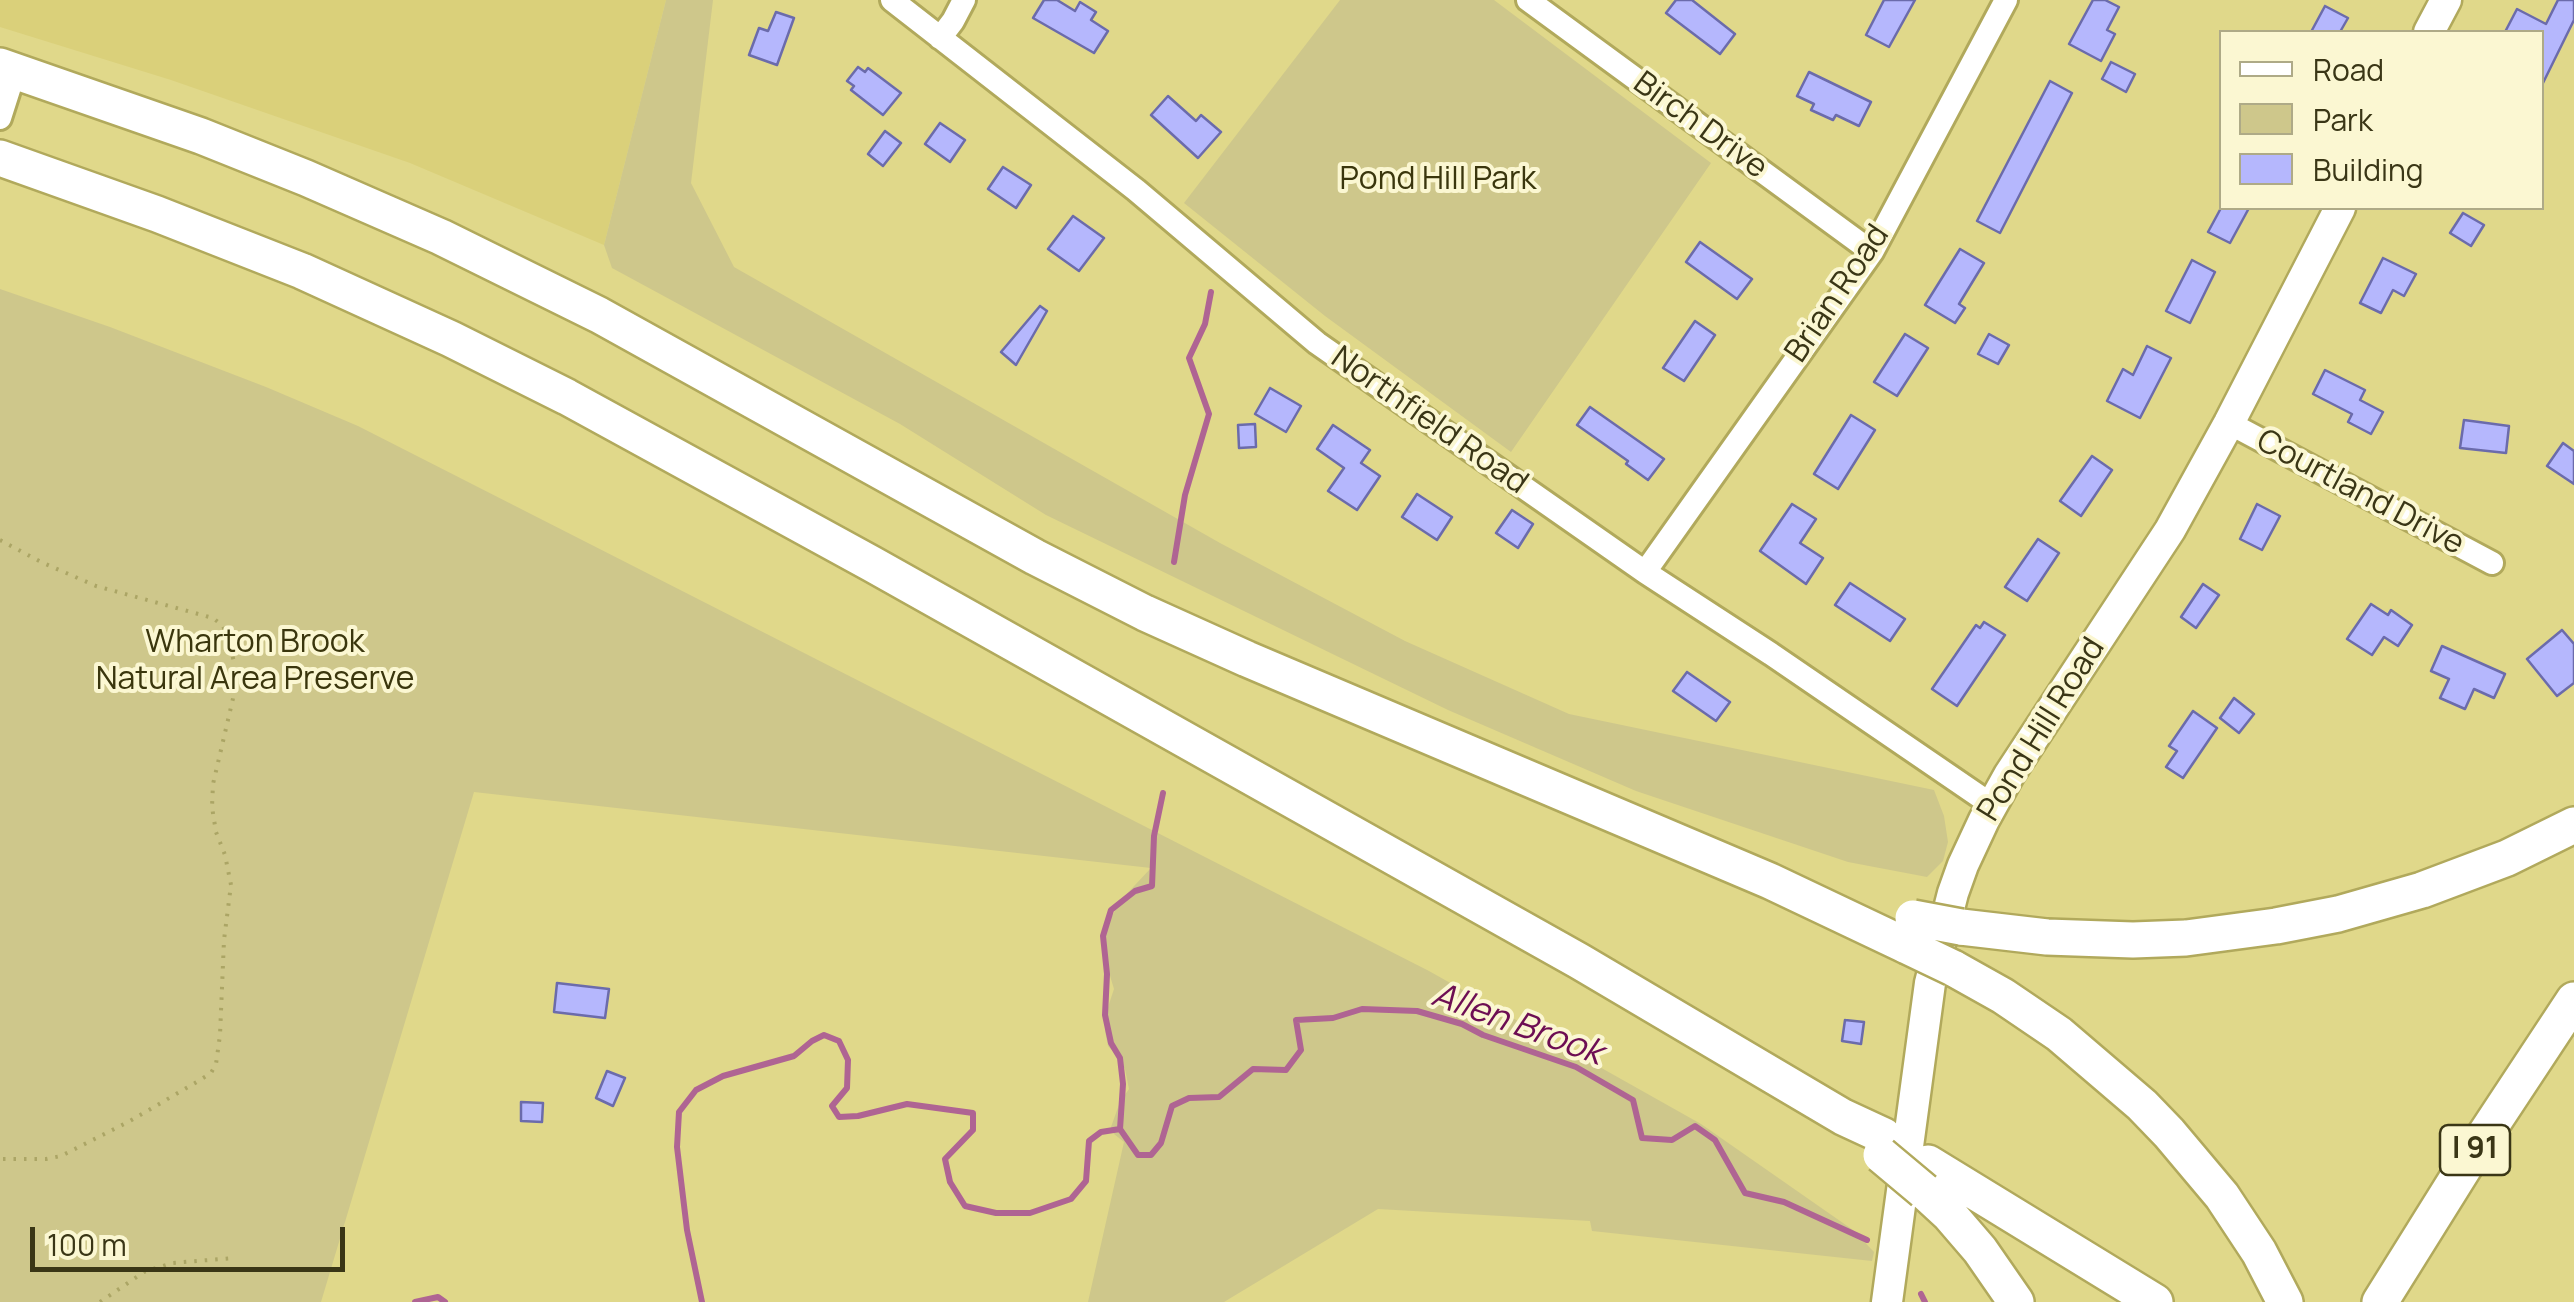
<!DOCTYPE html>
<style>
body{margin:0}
#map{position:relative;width:2574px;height:1302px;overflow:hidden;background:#e0d88a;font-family:Manrope,sans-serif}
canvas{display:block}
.legend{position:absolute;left:2219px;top:30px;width:325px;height:180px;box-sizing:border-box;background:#fbf7d2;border:2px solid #aeaa87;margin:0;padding:12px 18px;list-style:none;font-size:30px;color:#3a3616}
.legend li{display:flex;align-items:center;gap:20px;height:50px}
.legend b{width:50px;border:2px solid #aeaa87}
.scale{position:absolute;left:30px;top:1227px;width:315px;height:45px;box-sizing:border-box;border:5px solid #3a3616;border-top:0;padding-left:12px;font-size:30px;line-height:35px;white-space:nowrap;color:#3a3616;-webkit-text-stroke:8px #fbf7d2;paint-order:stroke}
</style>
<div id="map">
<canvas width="2574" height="1302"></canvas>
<ul class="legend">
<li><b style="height:12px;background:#fff"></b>Road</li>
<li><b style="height:28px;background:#cec78b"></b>Park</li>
<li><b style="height:28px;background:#b5b7fd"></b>Building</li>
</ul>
<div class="scale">100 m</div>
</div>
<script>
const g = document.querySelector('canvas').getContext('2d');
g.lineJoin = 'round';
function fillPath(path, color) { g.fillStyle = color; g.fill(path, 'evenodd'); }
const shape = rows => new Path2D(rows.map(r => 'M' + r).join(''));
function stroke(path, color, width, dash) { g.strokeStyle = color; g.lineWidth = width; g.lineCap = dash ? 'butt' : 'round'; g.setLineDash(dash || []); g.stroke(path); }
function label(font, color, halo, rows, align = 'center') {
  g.font = font + ' Manrope,sans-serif'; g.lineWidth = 8; g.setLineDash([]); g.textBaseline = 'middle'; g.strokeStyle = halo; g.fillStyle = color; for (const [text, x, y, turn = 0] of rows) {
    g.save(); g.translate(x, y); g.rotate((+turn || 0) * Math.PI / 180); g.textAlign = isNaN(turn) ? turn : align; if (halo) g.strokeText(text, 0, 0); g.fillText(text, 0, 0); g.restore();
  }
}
fillPath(shape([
 [0,0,666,0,604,245,410,163,171,80,0,27]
]), '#dad07a');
fillPath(shape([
 [666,0,713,0,691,183,734,267,1220,543,1405,641,1569,714,1934,790,1944,816,1948,842,1943,861,1927,877,1848,862,1636,791,1448,710,1046,515,900,424,612,268,604,245],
 [1340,0,1494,0,1711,163,1511,452,1325,316,1184,203],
 [0,289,110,327,266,387,358,426,1429,971,1701,1124,1853,1230,1874,1252,1872,1261,1592,1231,1590,1221,1378,1209,1224,1302,1088,1302,1124,1142,1114,1134,1111,1127,1120,1102,1129,1089,1125,1069,1119,1058,1108,1046,1105,1031,1106,1013,1114,989,1104,956,1104,944,1109,922,1120,901,1151,868,474,792,321,1302,0,1302]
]), '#cec78b');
stroke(shape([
 [1174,562,1185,495,1209,414,1189,358,1205,324,1211,292],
 [1120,1129,1123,1084,1120,1058,1111,1043,1105,1015,1107,974,1103,936,1111,910,1135,891,1152,886,1154,836,1163,793],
 [1921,1294,1925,1302],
 [415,1302,438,1297,445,1302],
 [702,1302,687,1230,677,1147,679,1112,696,1090,723,1076,794,1056,812,1041,824,1035,839,1041,848,1060,847,1088,832,1106,839,1117,858,1116,907,1104,973,1113,973,1130,945,1159,950,1182,965,1206,996,1213,1030,1213,1071,1199,1086,1181,1089,1141,1101,1132,1120,1129,1138,1155,1151,1155,1161,1143,1172,1106,1189,1098,1219,1097,1253,1069,1286,1070,1301,1050,1296,1020,1333,1018,1362,1009,1417,1011,1462,1024,1483,1035,1576,1067,1633,1100,1642,1138,1672,1140,1695,1126,1715,1140,1745,1193,1784,1202,1867,1240]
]), '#af6493', 6);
const building = shape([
 [1044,0,1057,0,1075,11,1080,2,1096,12,1091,20,1108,31,1094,53,1033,18,1044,0],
 [1676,0,1692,0,1735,34,1720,54,1666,13,1676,0],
 [1884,0,1915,0,1889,47,1866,35,1884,0],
 [2093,0,2105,0,2119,7,2107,30,2115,34,2101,61,2069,44,2093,0],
 [2558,0,2574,0,2574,20,2542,85,2542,32,2505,32,2517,9,2546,24,2558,0],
 [2325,6,2348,18,2340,32,2311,32,2325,6],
 [776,12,794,18,777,65,749,55,759,28,768,31,776,12],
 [2111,62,2135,74,2126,92,2102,79,2111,62],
 [858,67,865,72,868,68,901,93,883,115,851,90,854,86,847,81,858,67],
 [1809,72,1871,102,1859,126,1836,115,1833,120,1811,110,1814,104,1797,96,1809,72],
 [2050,81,2072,93,2000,233,1977,221,2050,81],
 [1168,96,1196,121,1201,115,1221,132,1198,158,1151,115,1168,96],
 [940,123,965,140,950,162,925,144,940,123],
 [885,131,901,143,883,166,868,154,885,131],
 [1003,167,1031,185,1016,208,988,189,1003,167],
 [2221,208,2249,208,2230,243,2208,232,2221,208],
 [2463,213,2484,225,2471,246,2450,233,2463,213],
 [1073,216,1104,238,1079,271,1048,249,1073,216],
 [1700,242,1752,279,1737,299,1686,262,1700,242],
 [1960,249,1984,263,1959,304,1965,308,1955,323,1925,305,1960,249],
 [2383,258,2416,274,2404,296,2393,290,2381,313,2360,303,2383,258],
 [2192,260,2215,272,2190,323,2166,311,2192,260],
 [1040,306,1047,311,1016,365,1001,352,1040,306],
 [1695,321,1715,335,1684,381,1663,368,1695,321],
 [1905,334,1928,348,1897,396,1874,382,1905,334],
 [1989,334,2009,345,1998,364,1978,354,1989,334],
 [2147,346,2171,358,2140,418,2107,401,2123,369,2133,375,2147,346],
 [2325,370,2365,390,2360,400,2383,412,2371,434,2348,422,2352,414,2313,394,2325,370],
 [1270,388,1301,406,1286,432,1255,414,1270,388],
 [1590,407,1664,459,1648,480,1626,464,1628,461,1577,425,1590,407],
 [1851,415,1875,430,1838,489,1814,474,1851,415],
 [2464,420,2509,426,2506,453,2460,448,2464,420],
 [1255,424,1256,447,1239,448,1238,425,1255,424],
 [1333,425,1370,450,1361,463,1380,476,1357,510,1328,491,1344,468,1317,449,1333,425],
 [2563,443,2574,451,2574,484,2547,466,2563,443],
 [2092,456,2112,470,2081,516,2060,501,2092,456],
 [1417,494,1452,517,1437,540,1402,517,1417,494],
 [1792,504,1816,519,1800,543,1823,558,1806,584,1760,551,1792,504],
 [2257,504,2280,516,2262,550,2240,539,2257,504],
 [1512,510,1533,524,1518,548,1496,533,1512,510],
 [2038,539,2059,553,2027,601,2005,587,2038,539],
 [1850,583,1905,619,1890,641,1835,605,1850,583],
 [2203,584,2219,595,2196,628,2181,617,2203,584],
 [2371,604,2388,615,2391,610,2412,625,2398,646,2384,637,2372,655,2347,639,2371,604],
 [1984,622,2005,635,1957,706,1932,689,1976,625,1980,628,1984,622],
 [2562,630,2574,644,2574,683,2557,696,2527,659,2562,630],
 [2442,646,2505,674,2494,698,2474,689,2465,709,2440,698,2449,679,2431,671,2442,646],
 [1687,672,1730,702,1716,721,1673,691,1687,672],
 [2234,698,2254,714,2239,733,2220,718,2234,698],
 [2193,711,2217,728,2183,778,2166,767,2177,751,2169,746,2193,711],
 [557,983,609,989,605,1018,554,1012,557,983],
 [1845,1020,1864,1022,1861,1044,1842,1041,1845,1020],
 [607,1071,625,1078,613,1106,596,1098,607,1071],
 [521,1102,543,1103,542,1122,521,1121,521,1102]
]);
fillPath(building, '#b5b7fd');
stroke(building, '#6b6bab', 2.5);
const minor = shape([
 [892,0,1136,190,1317,343,1645,572,1771,654,1992,805],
 [1528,0,1872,252],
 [940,38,953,21,964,0],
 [0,118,15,71],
 [2229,423,2492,563],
 [1645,572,1872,252,2006,0]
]);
const major = shape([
 [2429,32,2446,0],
 [1887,1302,1930,983,1953,893,1963,865,1984,820,2009,775,2170,530,2229,423,2340,208]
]);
const highway = shape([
 [0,66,201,136,306,178,441,237,599,315,1035,557,1145,613,1247,659,1770,881,1907,946],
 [0,158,157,214,302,271,451,339,567,397,872,564,1579,961,1843,1117,1884,1136],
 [1961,927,2047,937,2133,940,2186,938,2276,926,2338,914,2422,890,2507,858,2574,825],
 [1953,968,2003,996,2059,1034,2142,1105,2169,1133,2222,1196,2259,1252,2285,1302],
 [1928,1163,2155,1302],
 [1924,1191,1949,1214,1980,1250,2016,1302],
 [2380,1302,2473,1153,2574,1000]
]);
stroke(minor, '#b1a95c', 28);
stroke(major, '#b1a95c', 35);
stroke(highway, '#b1a95c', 40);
stroke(shape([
 [0,540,41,562,96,586,213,618,223,626,228,638,234,662,235,690,213,784,212,807,216,832,225,855,231,885,224,940,220,1035,216,1064,211,1073,195,1083,130,1121,61,1156,46,1159,0,1159],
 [100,1302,144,1272,172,1263,234,1258]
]), '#aba565', 4, [2.5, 8]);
stroke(minor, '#fff', 22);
stroke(major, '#fff', 30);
stroke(highway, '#fff', 35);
const highwayBridge = shape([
 [1913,918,1961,927],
 [1907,946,1953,968],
 [1881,1155,1924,1191]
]);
stroke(highwayBridge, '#b1a95c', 40, []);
stroke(highwayBridge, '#fff', 35);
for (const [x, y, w] of [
 [2475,1150,70]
]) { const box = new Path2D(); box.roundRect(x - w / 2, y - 25, w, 50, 8); g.fillStyle = '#fbf7d2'; g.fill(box); stroke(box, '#3a3616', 2.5); }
label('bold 30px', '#3a3616', null, [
 ["I 91",2475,1150]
]);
label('32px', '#3a3616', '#fbf7d2', [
 ["Birch Drive",1700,126,36],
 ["Brian Road",1838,294,-56],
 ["Northfield Road",1429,421,35],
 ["Courtland Drive",2360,493,28],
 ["Pond Hill Road",2042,730,-58]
]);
label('32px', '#3a360d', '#fbf7d2', [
 ["Pond Hill Park",1438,180],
 ["Wharton Brook",255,643],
 ["Natural Area Preserve",255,680]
]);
label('italic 35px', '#6d0e53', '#fbf7d2', [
 ["Allen Brook",1517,1025,20]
]);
</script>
